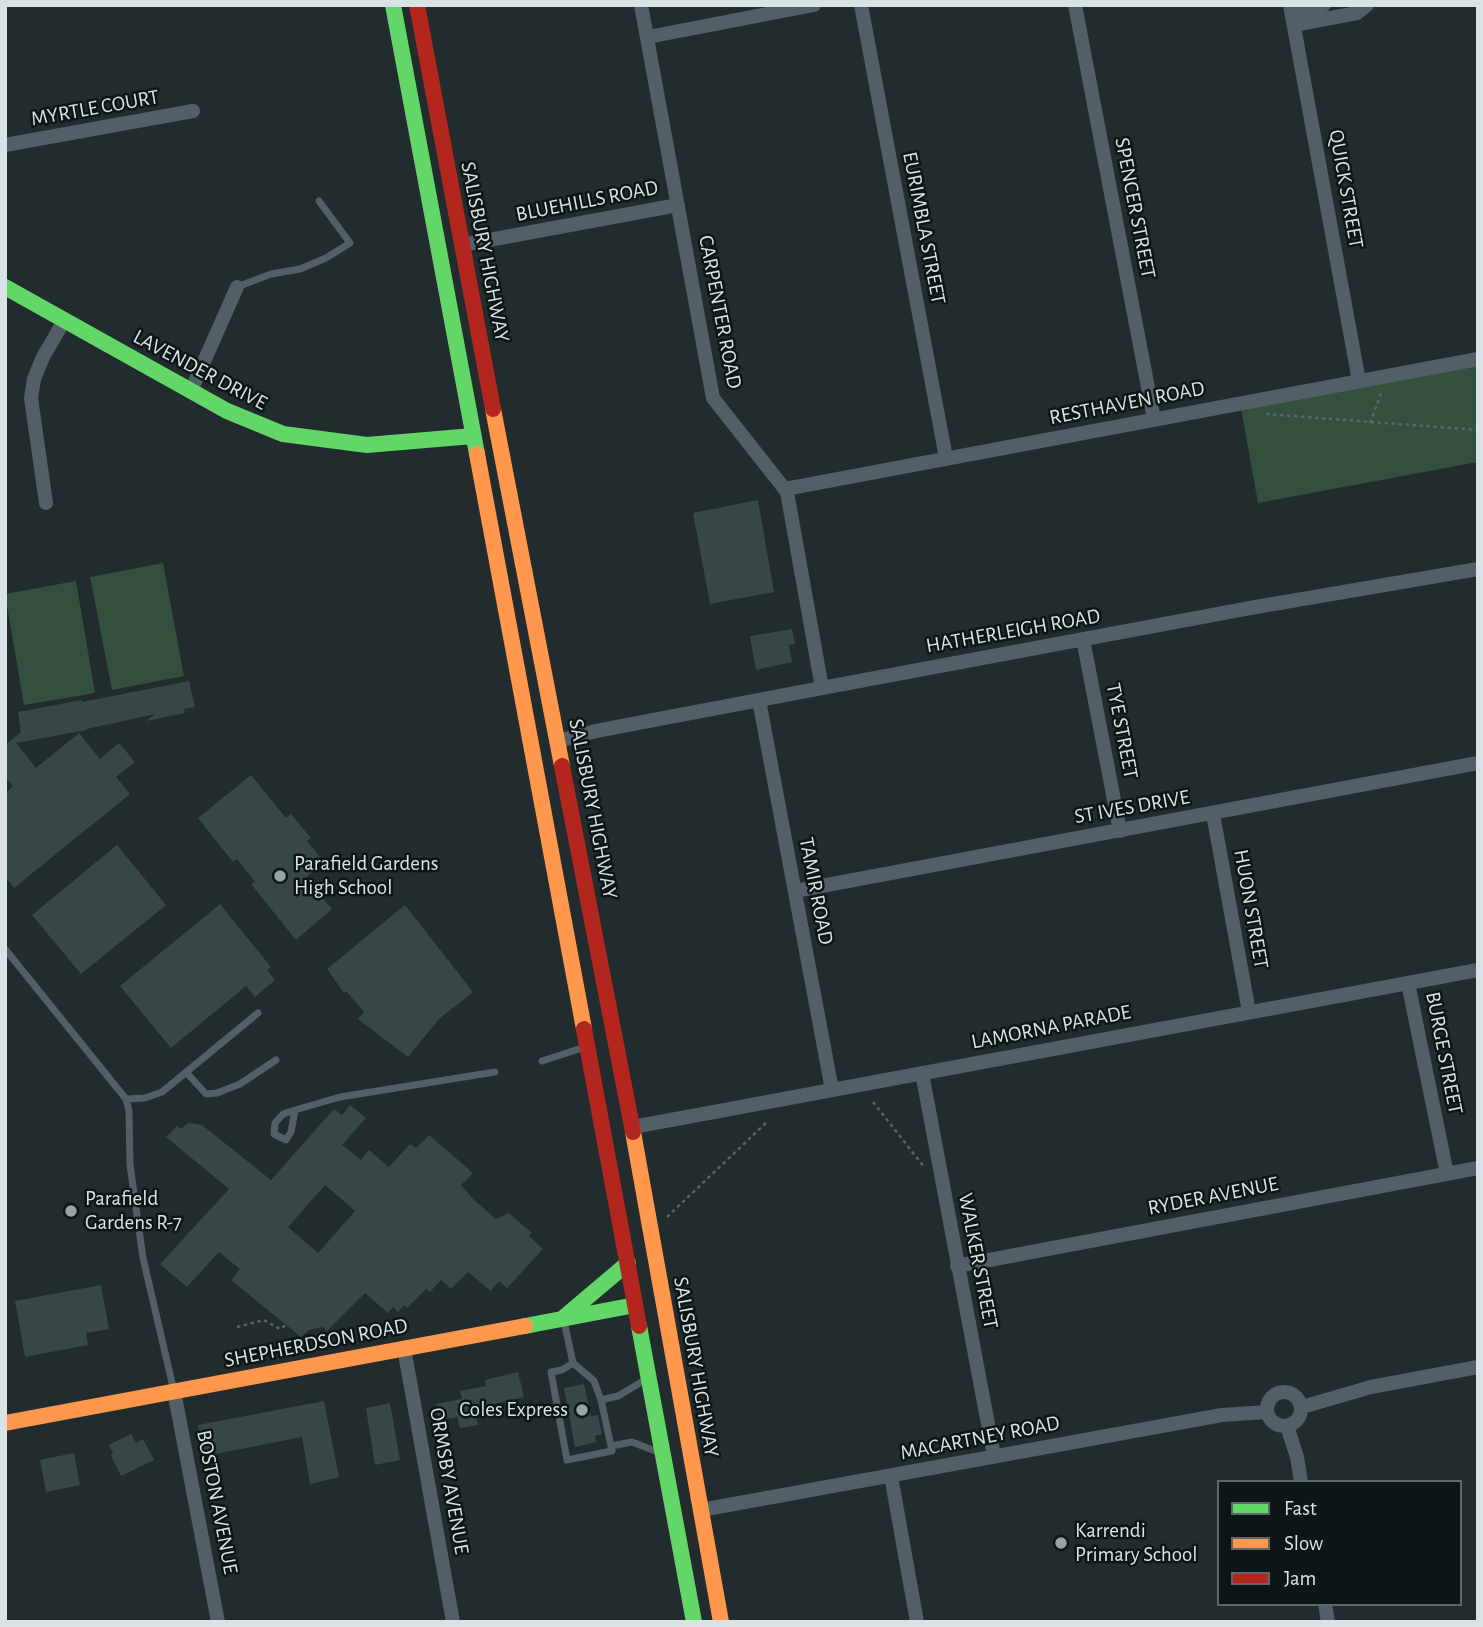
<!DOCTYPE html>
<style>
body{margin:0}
#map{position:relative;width:1483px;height:1627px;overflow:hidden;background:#222b2d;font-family:"Alegreya Sans",sans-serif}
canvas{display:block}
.frame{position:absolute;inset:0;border:7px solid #d9e3e5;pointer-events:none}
.legend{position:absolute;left:1217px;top:1480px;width:245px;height:126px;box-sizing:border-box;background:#0e1516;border:2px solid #5f6769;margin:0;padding:9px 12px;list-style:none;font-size:21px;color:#d9e3e5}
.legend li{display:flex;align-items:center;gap:14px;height:35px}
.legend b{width:35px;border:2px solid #5f6769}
</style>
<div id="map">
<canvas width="1483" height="1627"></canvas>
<div class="frame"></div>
<ul class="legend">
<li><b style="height:9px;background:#63d668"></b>Fast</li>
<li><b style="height:9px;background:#ff974d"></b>Slow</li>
<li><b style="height:9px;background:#b3261e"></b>Jam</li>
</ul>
</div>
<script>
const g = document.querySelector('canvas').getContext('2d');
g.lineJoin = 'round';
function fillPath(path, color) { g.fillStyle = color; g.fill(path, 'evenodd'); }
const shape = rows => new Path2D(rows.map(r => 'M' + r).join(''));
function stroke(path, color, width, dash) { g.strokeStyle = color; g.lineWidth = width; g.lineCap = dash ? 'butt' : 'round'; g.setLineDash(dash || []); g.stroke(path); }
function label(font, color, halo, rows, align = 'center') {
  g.font = font + ' "Alegreya Sans",sans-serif'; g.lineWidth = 5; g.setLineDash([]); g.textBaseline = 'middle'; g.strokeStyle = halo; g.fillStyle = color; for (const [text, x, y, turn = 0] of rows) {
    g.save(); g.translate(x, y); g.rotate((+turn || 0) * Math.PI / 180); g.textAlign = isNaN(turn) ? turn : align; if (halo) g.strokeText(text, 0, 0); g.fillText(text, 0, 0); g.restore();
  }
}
fillPath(shape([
 [1478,359,1478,462,1258,503,1240,403],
 [163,563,184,676,112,690,90,577],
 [76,581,95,693,24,705,5,594]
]), '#33503f');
fillPath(shape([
 [758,500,774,592,710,604,693,513],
 [792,629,795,644,789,645,792,662,756,670,750,636],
 [189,681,195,707,184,709,185,713,146,721,155,714,87,729,87,730,16,743,36,768,79,733,100,759,119,743,135,762,116,777,130,794,14,888,5,877,5,793,13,786,5,777,5,745,21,732,18,712,82,700,82,702],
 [251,775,286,818,291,814,311,838,307,841,324,862,305,878,332,909,296,940,251,884,255,882,237,859,233,862,198,818],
 [117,845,166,905,81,974,32,915],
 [220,904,271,967,267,970,275,980,255,997,246,986,171,1048,120,986],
 [405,905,473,992,439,1019,408,1057,358,1019,364,1012,346,991,344,993,327,969],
 [350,1105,366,1118,342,1145,361,1160,369,1150,389,1167,410,1144,416,1148,429,1135,473,1173,461,1185,474,1200,496,1219,509,1213,532,1233,529,1236,543,1249,507,1288,499,1281,491,1291,468,1272,451,1289,441,1280,430,1292,426,1289,407,1308,404,1305,398,1312,393,1307,388,1313,365,1293,327,1331,323,1327,309,1330,301,1337,231,1280,240,1269,219,1252,187,1287,160,1264,229,1189,166,1137,177,1126,181,1129,188,1123,202,1125,271,1180,334,1109,342,1115],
 [325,1185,355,1211,318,1253,288,1227],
 [101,1285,109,1329,86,1333,88,1345,25,1357,15,1301],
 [518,1372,524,1397,475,1409,478,1425,460,1428,457,1417,439,1420,436,1404,462,1399,460,1391,486,1386,485,1380],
 [584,1384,591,1416,598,1415,602,1434,595,1436,596,1442,575,1447,564,1388],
 [324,1401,339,1477,310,1484,302,1437,205,1456,198,1425],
 [390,1403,400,1460,375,1465,366,1408],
 [131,1434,136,1443,143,1439,154,1460,121,1476,111,1456,113,1453,109,1445],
 [74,1453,80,1485,46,1492,40,1460]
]), '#384849');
stroke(shape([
 [1266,414,1478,430],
 [1370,423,1382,391],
 [873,1102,925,1168],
 [667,1217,768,1121],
 [237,1327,264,1320,280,1329,286,1325]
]), '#5a6368', 2.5, [3.5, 3.5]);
stroke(shape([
 [237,287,271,274,300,269,326,258,350,243,319,201],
 [5,949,126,1099,129,1111,130,1165,143,1258,173,1387],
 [542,1061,585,1047],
 [186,1072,206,1094,217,1093,240,1084,276,1060],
 [126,1099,145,1098,162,1092,258,1013],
 [295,1110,283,1114,275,1123,274,1134,286,1140,291,1132,295,1110,340,1097,495,1072],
 [564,1321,573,1363,594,1381,601,1400],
 [573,1363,562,1370,551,1372,567,1460,612,1451,611,1446],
 [645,1380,618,1396,601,1400,611,1446,632,1442,658,1452]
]), '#535f66', 7);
stroke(shape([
 [641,5,713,398,787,492,822,688],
 [861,5,946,458],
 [1075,5,1154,419],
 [1290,5,1359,381],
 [1291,12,1324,5],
 [1294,25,1357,13,1367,5],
 [648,37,814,5],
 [5,145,193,111],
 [462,245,678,205],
 [191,391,237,287],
 [785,489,1478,359],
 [46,503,31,398,34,379,43,357,64,321],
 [1083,639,1120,831],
 [759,700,832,1090],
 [558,741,596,731,822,688,1250,608,1478,569],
 [1213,814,1249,1012],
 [795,891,1478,763],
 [1408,983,1447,1174],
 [922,1073,994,1456],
 [633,1127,1478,970],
 [957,1266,1478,1168],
 [404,1348,453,1622],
 [174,1391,218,1622],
 '1267 1409a17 17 0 1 1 34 0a17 17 0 1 1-34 0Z',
 [1302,1407,1371,1387,1478,1367],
 [1287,1426,1297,1457,1301,1482],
 [891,1476,917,1622],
 [701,1510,1222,1415,1267,1412],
 [1325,1604,1328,1622]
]), '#535f66', 14);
stroke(shape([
 [393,5,477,454],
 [5,287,227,411,283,434,367,445,473,436],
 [563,1318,628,1263],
 [525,1326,635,1305],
 [639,1326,694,1622]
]), '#63d668', 16);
stroke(shape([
 [493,409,562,766],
 [477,454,584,1029],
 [633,1132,721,1622],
 [5,1423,525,1326]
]), '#ff974d', 16);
stroke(shape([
 [417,5,493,409],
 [562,766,633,1132],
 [584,1029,639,1326]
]), '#b3261e', 16);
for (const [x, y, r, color] of [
 [280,876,7,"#99a3a5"],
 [71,1211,7,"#99a3a5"],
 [582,1410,7,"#99a3a5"],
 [1061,1543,7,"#99a3a5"]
]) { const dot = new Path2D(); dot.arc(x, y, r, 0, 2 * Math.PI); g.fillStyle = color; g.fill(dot); stroke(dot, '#0e1516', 2.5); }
label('21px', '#d9e3e5', '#0e1516', [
 ["MYRTLE COURT",95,108,-10],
 ["QUICK STREET",1346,189,80],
 ["BLUEHILLS ROAD",587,201,-11],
 ["SPENCER STREET",1135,208,79],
 ["EURIMBLA STREET",924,228,79],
 ["SALISBURY HIGHWAY",485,252,79],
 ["CARPENTER ROAD",720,312,79],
 ["LAVENDER DRIVE",200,370,28],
 ["RESTHAVEN ROAD",1127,403,-11],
 ["HATHERLEIGH ROAD",1013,631,-10],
 ["TYE STREET",1122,731,79],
 ["ST IVES DRIVE",1132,807,-10],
 ["SALISBURY HIGHWAY",593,809,79],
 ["TAMIR ROAD",816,891,79],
 ["HUON STREET",1251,909,80],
 ["LAMORNA PARADE",1051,1027,-11],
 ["BURGE STREET",1444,1053,79],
 ["RYDER AVENUE",1213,1196,-11],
 ["WALKER STREET",978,1261,79],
 ["SHEPHERDSON ROAD",316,1343,-11],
 ["SALISBURY HIGHWAY",696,1367,80],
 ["MACARTNEY ROAD",980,1438,-11],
 ["ORMSBY AVENUE",449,1481,80],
 ["BOSTON AVENUE",217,1502,79]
]);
label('21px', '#d9e3e5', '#0e1516', [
 ["Parafield Gardens",294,864],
 ["High School",294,888],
 ["Parafield",85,1199],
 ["Gardens R-7",85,1223],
 ["Coles Express",568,1410,"right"],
 ["Karrendi",1075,1531],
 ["Primary School",1075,1555]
], 'left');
</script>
